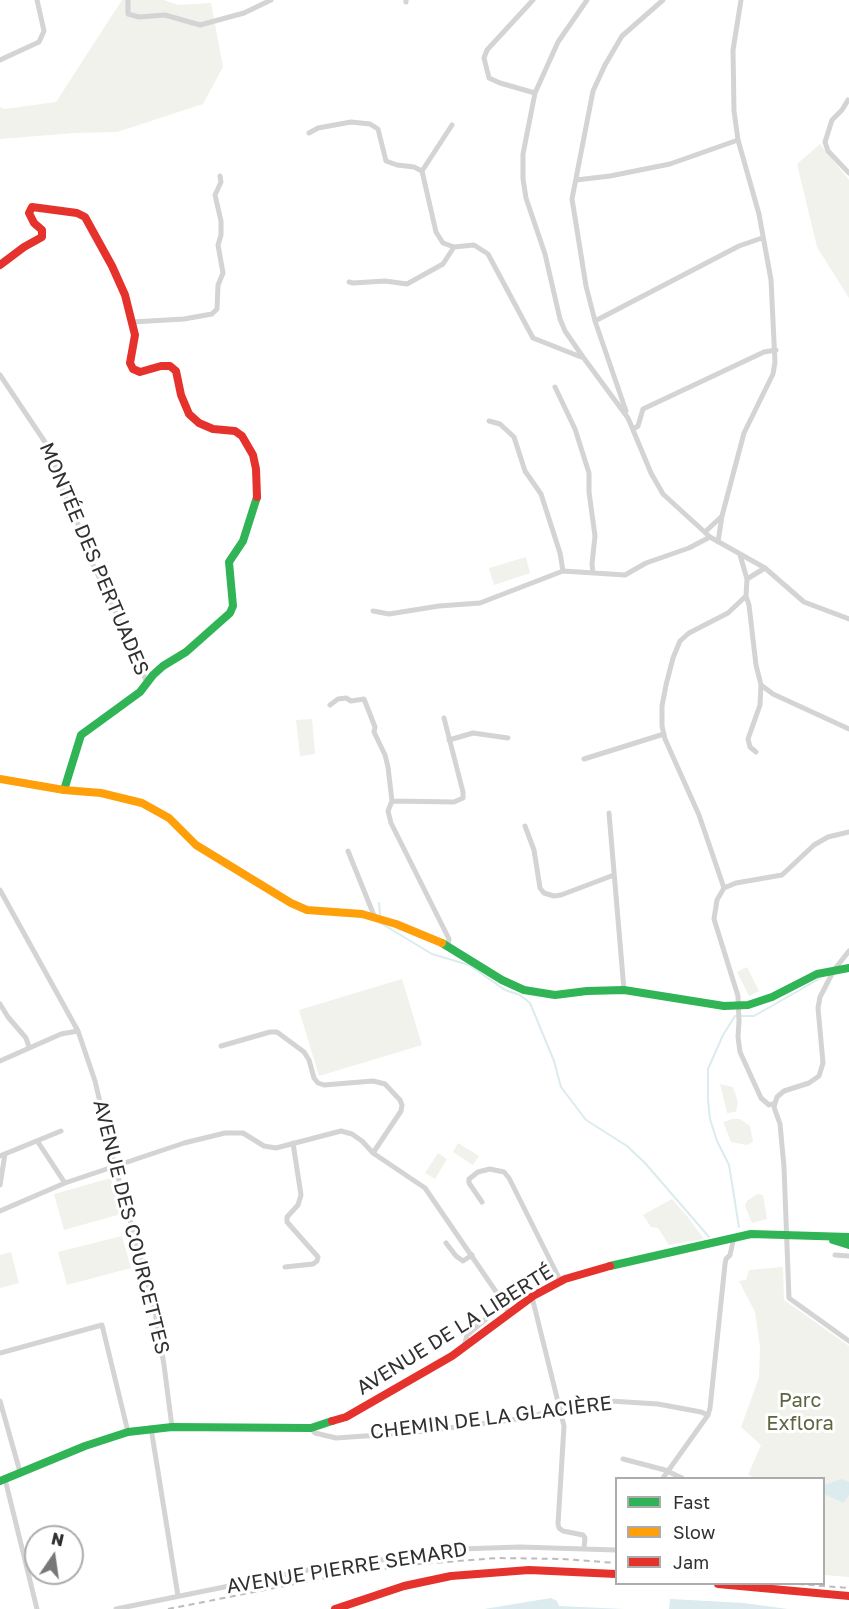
<!DOCTYPE html>
<meta charset="utf-8">
<style>
body{margin:0}
#map{position:relative;width:849px;height:1609px;overflow:hidden;background:#fff;font-family:"Golos Text",sans-serif}
canvas{display:block}
.legend{position:absolute;left:615px;top:1477px;width:210px;height:108px;box-sizing:border-box;background:#fff;border:2px solid #acacac;margin:0;padding:8px 10px;list-style:none;font-size:18px;color:#303030}
.legend li{display:flex;align-items:center;gap:12px;height:30px}
.legend b{width:30px;border:2px solid #acacac}
.north{position:absolute;left:24px;top:1525px;width:60px;height:60px;box-sizing:border-box;background:#fff;border:2px solid #acacac;border-radius:50%;rotate:13deg;font-size:16px;font-weight:700;line-height:24px;text-align:center;color:#303030}
.north::after{content:'';display:block;margin:auto;width:21px;height:27px;background:#787878;clip-path:polygon(50% 0,100% 100%,50% 72%,0 100%)}
</style>
<div id="map">
<canvas width="849" height="1609"></canvas>
<ul class="legend">
<li><b style="height:8px;background:#30b455"></b>Fast</li>
<li><b style="height:8px;background:#ff9f0a"></b>Slow</li>
<li><b style="height:8px;background:#e5322d"></b>Jam</li>
</ul>
<div class="north">N</div>
</div>
<script>
const g = document.querySelector('canvas').getContext('2d');
g.lineJoin = 'round';
function fillPath(path, color) { g.fillStyle = color; g.fill(path, 'evenodd'); }
const shape = rows => new Path2D(rows.map(r => 'M' + r).join(''));
function stroke(path, color, width, dash) { g.strokeStyle = color; g.lineWidth = width; g.lineCap = dash ? 'butt' : 'round'; g.setLineDash(dash || []); g.stroke(path); }
function label(font, color, halo, rows, align = 'center') {
  g.font = font + ' "Golos Text",sans-serif'; g.lineWidth = 6; g.setLineDash([]); g.textBaseline = 'middle'; g.strokeStyle = halo; g.fillStyle = color; for (const [text, x, y, turn = 0] of rows) {
    g.save(); g.translate(x, y); g.rotate((+turn || 0) * Math.PI / 180); g.textAlign = isNaN(turn) ? turn : align; if (halo) g.strokeText(text, 0, 0); g.fillText(text, 0, 0); g.restore();
  }
}
fillPath(shape([
 [122,0,164,0,178,5,211,3,223,67,203,104,117,132,75,133,0,139,0,107,4,109,56,102],
 [820,144,849,180,849,298,817,247,797,164],
 [526,557,530,573,494,585,489,568],
 [312,719,315,754,300,756,296,720],
 [747,967,759,991,749,996,737,972],
 [402,979,422,1045,319,1076,299,1010],
 [720,1084,733,1087,738,1102,736,1112,727,1113],
 [732,1119,740,1119,750,1126,753,1142,747,1145,731,1142,724,1124,724,1122],
 [458,1143,479,1156,473,1165,453,1152],
 [438,1153,447,1159,435,1179,425,1173],
 [111,1178,121,1214,64,1230,54,1194],
 [757,1194,763,1195,767,1219,752,1223,745,1206,747,1201],
 [672,1199,687,1216,704,1239,669,1245,658,1228,651,1227,643,1215],
 [122,1236,131,1268,67,1285,58,1252],
 [11,1252,19,1283,0,1288,0,1255],
 [783,1267,784,1300,849,1346,849,1577,824,1575,824,1478,755,1478,748,1475,761,1445,741,1427,759,1377,760,1347,755,1312,739,1281,746,1280,749,1270]
]), '#f1f2ec');
fillPath(shape([
 [841,1479,849,1482,849,1495,843,1503,827,1495,824,1496,824,1485],
 [551,1598,557,1601,559,1606,624,1609,484,1609],
 [670,1599,744,1603,788,1609,669,1609]
]), '#dbebee');
stroke(shape([
 [379,903,380,915],
 [379,922,432,954,469,965,505,990,520,995,530,1003,554,1061,561,1087,586,1120,627,1146,645,1163,709,1237],
 [739,1227,729,1165,717,1141,710,1119,708,1100,708,1069,723,1035,735,1016,754,1016,819,979]
]), '#dbebee', 2);
stroke(shape([
 [128,0,128,14,139,17,165,15,200,25,244,13,271,0],
 [406,0,406,2],
 [533,0,487,50,484,58,489,78,500,83,535,93],
 [587,0,558,42,535,93,523,154,523,179,526,198,545,254,560,319,565,331,583,357,628,418,651,473,663,494,710,537,765,568,804,602,849,619],
 [0,60,39,42,44,31,37,0],
 [848,100,842,110,832,120,825,142,828,151,849,173],
 [452,125,422,171,436,232,443,243,454,247,474,245,488,254,533,338,581,357],
 [309,133,318,128,351,122,370,124,378,129,386,161,397,165,414,167,422,171],
 [576,180,610,176,670,164,738,140],
 [349,282,353,283,385,281,407,284,443,264,454,247],
 [595,321,739,246,762,238],
 [132,322,184,319,212,314,217,309,218,285,223,273,218,245,221,235,221,221,215,195,221,182,220,176],
 [0,375,51,451,61,486,85,540,89,556,127,636,147,683],
 [555,387,575,429,589,473,589,492,595,536,592,564,593,573],
 [626,411,595,321,586,286,572,199,593,91,605,65,622,36,663,0],
 [489,421,500,424,514,437,525,471,541,494,560,553,563,571],
 [633,429,638,426,643,409,764,352,776,350],
 [705,532,721,517],
 [718,542,722,516,744,433,773,374,775,362,771,280,759,214,738,140,734,111,733,50,741,0],
 [740,555,747,579,746,596,749,605,756,665,761,685,760,705,748,739,750,747,756,752],
 [747,579,765,568],
 [746,596,728,613,689,633,680,641,673,658,666,685,662,706,662,726,665,739,699,815,724,888,717,900,714,919,738,996,739,1021,738,1037,740,1052,761,1098,769,1105,775,1103],
 [373,611,389,614,439,606,480,603,563,571,625,575,646,563,689,548,710,537],
 [761,685,773,694,849,729],
 [330,705,338,699,346,698,351,701,364,699,375,727,374,732,385,755,388,767,392,801,388,811,391,823,449,939,448,945],
 [449,740,473,733,508,738],
 [584,759,664,734],
 [392,801,454,802,463,798,463,792,444,718],
 [609,813,624,990],
 [525,826,534,850,540,888,544,893,554,896,561,895,614,875],
 [348,851,375,918],
 [724,888,736,883,782,875,814,845,828,837,849,832],
 [0,890,78,1031,95,1081,115,1166,154,1306,164,1365,172,1427],
 [849,951,834,970,820,997,818,1008,823,1063,819,1076,809,1083,784,1091,777,1097,774,1107,780,1124,784,1167,789,1298,849,1341],
 [0,1004,8,1017,26,1038,29,1047],
 [221,1046,270,1032,277,1032,304,1052,309,1060,314,1078,318,1083,324,1085,373,1081,385,1084,400,1100,402,1105,401,1111,373,1153],
 [0,1061,61,1034,78,1031],
 [38,1142,65,1183],
 [0,1156,61,1131],
 [0,1185,5,1154],
 [482,1202,469,1183,469,1179,478,1172,490,1169,504,1172,509,1178,561,1282],
 [0,1211,65,1183,184,1143,225,1133,243,1133,264,1146,276,1148,341,1131,352,1134,362,1141,373,1153,425,1188,499,1296,500,1303,510,1313],
 [446,1243,456,1256,463,1261,472,1255],
 [835,1255,849,1256],
 [285,1267,313,1264,317,1261,318,1257,287,1222,287,1217,298,1205,301,1195,293,1143],
 [499,1296,505,1300,526,1301],
 [532,1297,564,1426,558,1524,559,1528,563,1531,583,1535,585,1538,584,1548],
 [464,1347,467,1335,494,1312,500,1303],
 [0,1353,102,1325,128,1432],
 [0,1401,20,1472],
 [151,1428,178,1596],
 [311,1428,315,1433,336,1438,409,1433,511,1420,537,1415,579,1404,610,1401,658,1404,701,1412,708,1415],
 [623,1459,665,1470,682,1478],
 [663,1478,708,1415,710,1408,725,1264,726,1259,730,1255,734,1237],
 [5,1479,37,1609],
 [116,1609,308,1570,460,1549,520,1547,616,1550]
]), '#d4d4d4', 5);
stroke(shape([
 [64,790,81,735,140,692,153,675,163,666,186,652,230,613,233,606,229,562,243,541,257,497],
 [442,943,502,980,524,990,555,995,587,991,624,990,724,1006,748,1005,772,997,817,974,849,968],
 [833,1240,849,1245],
 [610,1266,751,1234,849,1237],
 [0,1481,85,1446,128,1432,172,1427,311,1428,332,1421]
]), '#30b455', 8);
stroke(shape([
 [0,779,64,790,101,793,142,803,169,818,196,845,291,903,307,910,362,914,396,924,442,943]
]), '#ff9f0a', 8);
stroke(shape([
 [0,265,24,247,42,237,42,230,34,223,29,213,32,207,77,213,85,217,112,266,125,295,135,335,130,363,133,369,140,372,161,366,170,366,176,371,181,395,189,414,199,423,213,429,235,431,242,436,253,455,256,469,257,497],
 [332,1421,346,1417,452,1356,533,1296,565,1279,610,1266],
 [718,1584,849,1596],
 [335,1609,404,1586,451,1576,529,1570,616,1574]
]), '#e5322d', 8);
stroke(shape([
 [798,1584,849,1588],
 [168,1609,315,1580,408,1565,497,1558,563,1559,616,1563]
]), '#bcbcbc', 2, [6, 4.5]);
label('20px', '#303030', '#fff', [
 ["MONTÉE DES PERTUADES",94,559,67],
 ["AVENUE DES COURCETTES",131,1227,76],
 ["AVENUE DE LA LIBERTÉ",455,1330,-32],
 ["CHEMIN DE LA GLACIÈRE",491,1418,-7],
 ["AVENUE PIERRE SEMARD",347,1568,-9]
]);
label('20px', '#5c6742', '#fff', [
 ["Parc",800,1401],
 ["Exflora",800,1424]
]);
</script>
